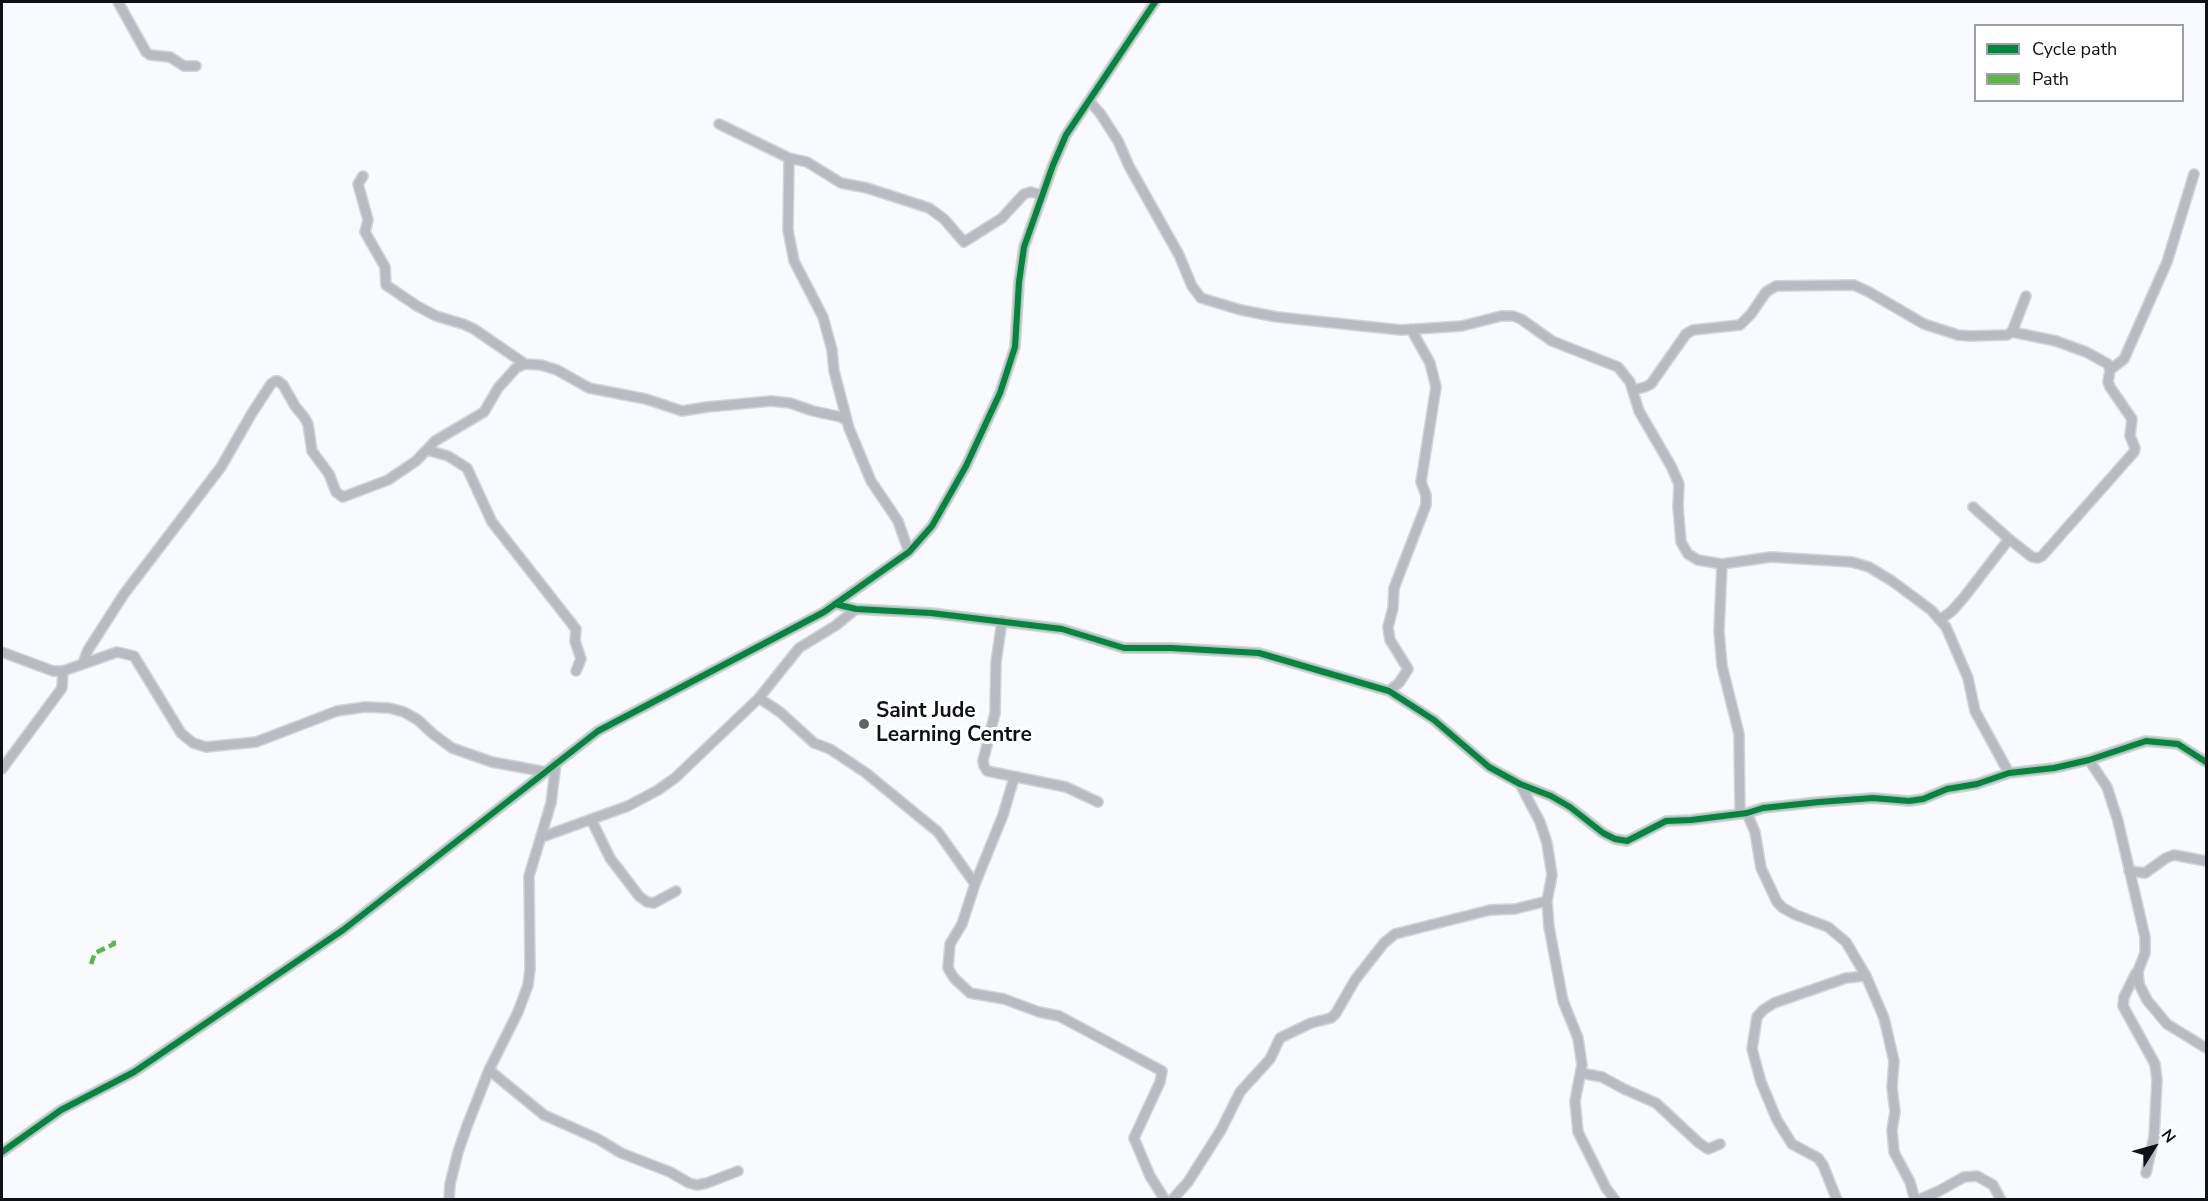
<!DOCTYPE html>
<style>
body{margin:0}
#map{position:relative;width:2208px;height:1201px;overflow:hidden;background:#f9fafd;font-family:"Nunito Sans",sans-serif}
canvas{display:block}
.frame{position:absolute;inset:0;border:3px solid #0f1119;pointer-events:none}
.legend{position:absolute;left:1974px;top:24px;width:210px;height:78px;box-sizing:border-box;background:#fff;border:2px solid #9fa0a3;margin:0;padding:8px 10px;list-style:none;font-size:18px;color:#0f1119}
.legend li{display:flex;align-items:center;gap:12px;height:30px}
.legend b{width:30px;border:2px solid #9fa0a3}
.north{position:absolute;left:2124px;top:1117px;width:60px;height:60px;-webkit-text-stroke:4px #fff;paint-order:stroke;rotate:53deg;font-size:16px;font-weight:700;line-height:24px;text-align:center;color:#0f1119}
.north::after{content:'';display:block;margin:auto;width:21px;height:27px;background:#0f1119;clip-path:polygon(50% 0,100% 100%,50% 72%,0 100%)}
</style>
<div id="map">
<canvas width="2208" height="1201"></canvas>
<div class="frame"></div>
<ul class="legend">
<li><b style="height:8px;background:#00873e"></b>Cycle path</li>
<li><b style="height:8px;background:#58b947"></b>Path</li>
</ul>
<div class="north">N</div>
</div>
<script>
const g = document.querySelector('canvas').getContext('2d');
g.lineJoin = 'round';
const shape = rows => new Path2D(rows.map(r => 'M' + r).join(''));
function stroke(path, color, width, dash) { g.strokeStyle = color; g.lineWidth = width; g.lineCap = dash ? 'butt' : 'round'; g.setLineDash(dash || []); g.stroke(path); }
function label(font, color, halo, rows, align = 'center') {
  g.font = font + ' "Nunito Sans",sans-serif'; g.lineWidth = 6; g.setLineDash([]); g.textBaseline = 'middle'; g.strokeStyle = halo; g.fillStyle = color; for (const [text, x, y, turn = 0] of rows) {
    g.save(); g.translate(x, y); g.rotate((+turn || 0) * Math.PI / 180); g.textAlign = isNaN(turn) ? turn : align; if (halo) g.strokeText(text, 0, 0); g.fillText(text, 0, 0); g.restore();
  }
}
const minor = shape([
 [118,2,146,52,150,55,170,57,184,66,196,66],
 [1089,101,1100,113,1118,141,1129,166,1179,255,1192,286,1201,298,1241,310,1277,317,1401,330,1462,326,1501,316,1513,316,1521,319,1552,341,1618,367,1630,382,1639,411,1671,466,1679,484,1678,507,1681,542,1688,554,1698,560,1722,564,1771,557,1852,562,1869,567,1892,581,1931,610,1946,627,1968,678,1975,711,2009,773],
 [719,124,789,158,788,230,794,261,823,317,832,350,834,371,849,428,871,481,898,521,909,552],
 [789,158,807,162,841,183,867,188,929,208,944,219,964,242,1002,218,1024,194,1031,192,1042,195],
 [363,176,358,184,368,220,365,232,385,267,386,285,417,306,436,316,463,324,474,329,525,364],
 [2110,370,2124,359,2167,262,2194,174],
 [1633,390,1645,387,1651,384,1686,334,1693,330,1740,325,1751,314,1766,292,1776,286,1854,285,1869,292,1924,324,1958,335,1970,336,2007,335,2012,332,2026,296],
 [427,450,448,456,467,468,492,522,576,629,575,641,581,659,576,671],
 [1973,507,2009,539,2032,557,2038,558,2042,556,2134,452,2135,448,2130,436,2132,419,2110,387,2108,382,2110,370,2108,364,2086,352,2056,341,2012,332],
 [1722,564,1719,631,1722,666,1739,734,1740,813],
 [835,604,856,609,931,613,1062,629,1124,648,1171,648,1259,653,1389,691,1434,720,1489,767,1520,784,1551,796,1570,807,1603,833,1615,839,1627,841,1666,821,1691,820,1747,813,1763,808,1819,802,1873,798,1909,801,1923,799,1947,789,1977,784,2009,773,2054,768,2089,760,2146,741,2178,744,2206,762],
 [1941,619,1952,611,1965,596,2009,539],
 [1002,621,996,662,995,713,983,761,984,766,987,771,1066,787,1098,802],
 [2,652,53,671,63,671,117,652,134,656,181,733,193,743,206,747,256,742,337,711,365,707,389,708,404,712,418,720,433,734,452,748,492,762,546,772],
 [83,663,88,650,124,594,221,467,252,413,271,384,275,381,278,381,283,385,295,406,304,417,308,424,312,451,329,474,336,492,343,497,388,480,416,461,435,441,484,412,498,388,516,368,525,364,541,365,557,370,589,388,646,399,682,411,707,407,771,401,790,403,813,411,841,417,847,421],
 [1389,691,1399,683,1408,669,1390,640,1388,627,1393,608,1394,588,1426,505,1426,495,1421,482,1436,387,1430,363,1411,329],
 [759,698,780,712,814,743,830,749,866,773,938,832,975,884],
 [2089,760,2107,787,2118,821,2145,937,2145,953,2138,971,2139,984,2147,1000,2167,1024,2206,1048],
 [2,769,62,688,63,671],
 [1014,778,1003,815,975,884,962,924,950,944,948,968,954,978,970,993,1004,999,1039,1012,1059,1016,1162,1071,1160,1082,1134,1138,1150,1176,1165,1200],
 [1520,784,1540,822,1547,843,1552,875,1547,901,1549,927,1563,1001,1578,1038,1582,1065,1575,1101,1578,1132,1606,1188,1615,1200],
 [1747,813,1755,832,1761,868,1777,902,1783,908,1796,915,1828,927,1846,942,1866,976,1884,1018,1894,1061,1892,1087,1895,1112,1892,1130,1894,1152,1910,1182,1915,1200],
 [591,819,610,858,639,896,647,902,654,903,676,891],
 [542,837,628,806,658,790,675,778,759,698,799,648,835,626,856,609],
 [2129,871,2145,873,2166,858,2174,855,2206,861],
 [2136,973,2124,997,2123,1006,2155,1064,2157,1080,2154,1137,2146,1173],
 [489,1070,544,1115,598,1139,621,1153,670,1172,689,1183,697,1185,707,1183,738,1171],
 [1581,1073,1602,1077,1624,1089,1656,1103,1699,1143,1708,1149,1720,1144],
 [2,1152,61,1110,134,1072,343,930,598,731,824,612,909,552,932,526,966,466,1000,393,1015,347,1019,282,1024,247,1053,165,1066,135,1155,2],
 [449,1200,450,1184,458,1152,467,1126,489,1070,518,1012,528,985,530,969,529,876,551,803,556,763],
 [1172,1200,1188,1182,1221,1130,1240,1092,1270,1059,1280,1038,1311,1023,1331,1018,1336,1013,1355,980,1384,943,1395,934,1490,910,1515,909,1547,901],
 [1837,1200,1823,1165,1818,1158,1792,1144,1777,1120,1761,1082,1752,1049,1757,1017,1763,1010,1774,1003,1846,978,1866,976],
 [1918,1200,1939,1191,1964,1177,1977,1176,1993,1185,2001,1200]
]);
stroke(minor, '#d4d5d8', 12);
stroke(minor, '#b9bbc3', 9);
stroke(shape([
 [91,964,95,953,114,944,113,937]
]), '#58b947', 4.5, [9, 4.5]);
stroke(shape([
 [835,604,856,609,931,613,1062,629,1124,648,1171,648,1259,653,1389,691,1434,720,1489,767,1520,784,1551,796,1570,807,1603,833,1615,839,1627,841,1666,821,1691,820,1747,813,1763,808,1819,802,1873,798,1909,801,1923,799,1947,789,1977,784,2009,773,2054,768,2089,760,2146,741,2178,744,2206,762],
 [2,1152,61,1110,134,1072,343,930,598,731,824,612,909,552,932,526,966,466,1000,393,1015,347,1019,282,1024,247,1053,165,1066,135,1155,2]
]), '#00873e', 6);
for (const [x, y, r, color] of [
 [864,724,6,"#616369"]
]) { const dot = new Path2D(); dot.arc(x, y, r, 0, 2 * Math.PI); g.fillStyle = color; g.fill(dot); stroke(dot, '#fff', 2); }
label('bold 21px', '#0f1119', '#fff', [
 ["Saint Jude",876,712],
 ["Learning Centre",876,736]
], 'left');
</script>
